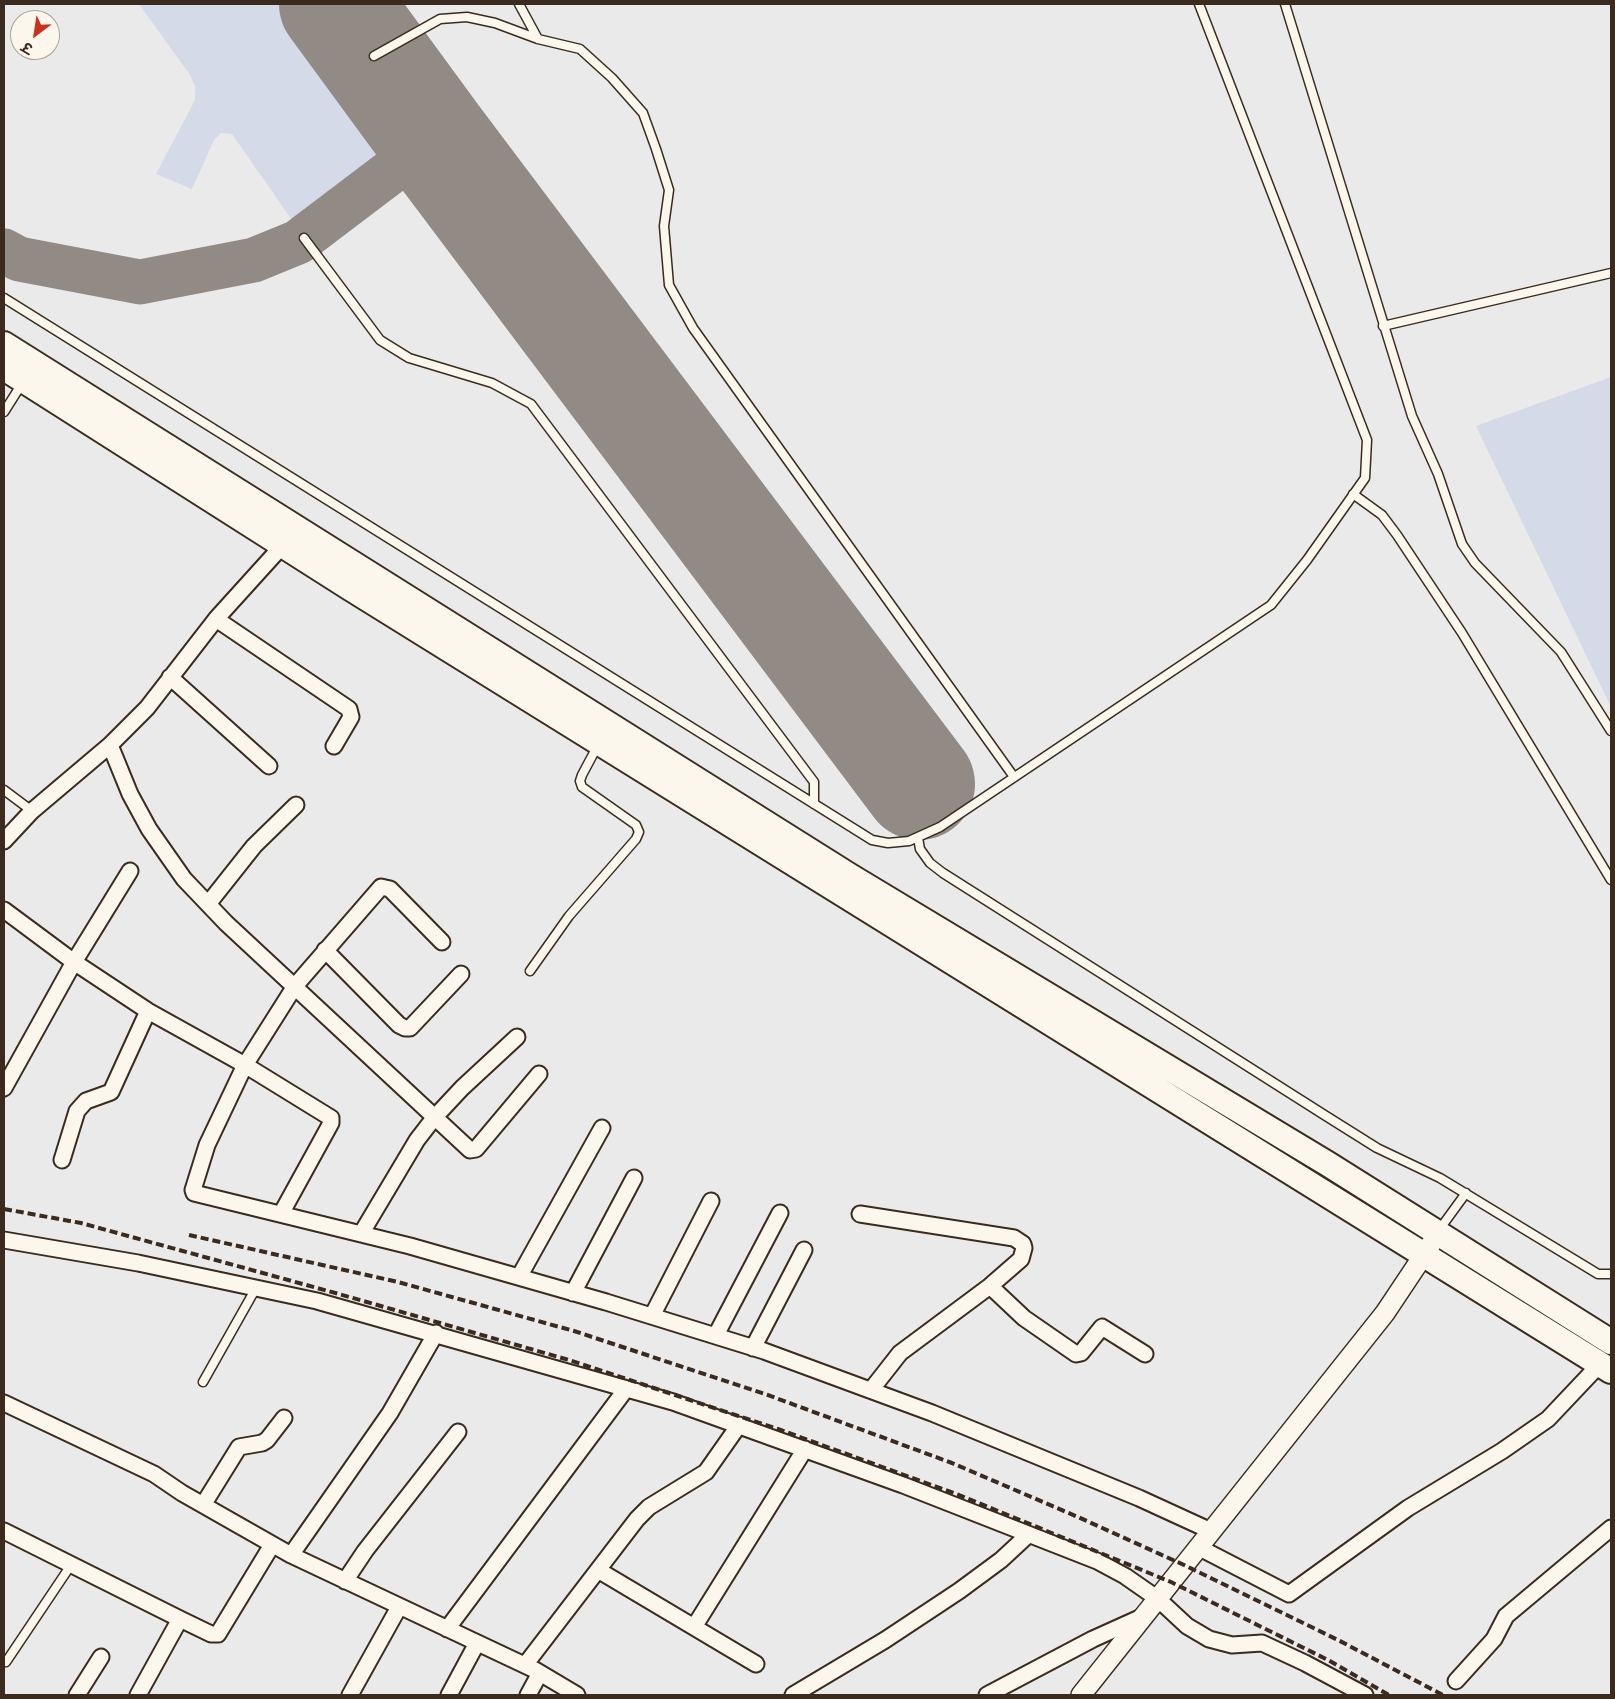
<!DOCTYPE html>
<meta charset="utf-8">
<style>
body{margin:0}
#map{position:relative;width:1615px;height:1699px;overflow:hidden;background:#eaeaea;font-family:Caveat,"Playpen Sans Deva",sans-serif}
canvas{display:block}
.frame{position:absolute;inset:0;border:5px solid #3b2a1e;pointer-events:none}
.north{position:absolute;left:10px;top:10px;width:50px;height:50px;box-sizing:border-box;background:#fbf7ec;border:1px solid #aea59a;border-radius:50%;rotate:211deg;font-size:14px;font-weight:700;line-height:20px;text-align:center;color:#3b2a1e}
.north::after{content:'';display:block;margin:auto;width:18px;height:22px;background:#c8321e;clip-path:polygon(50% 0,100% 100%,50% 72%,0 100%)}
</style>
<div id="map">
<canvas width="1615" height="1699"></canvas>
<div class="frame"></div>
<div class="north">उ</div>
</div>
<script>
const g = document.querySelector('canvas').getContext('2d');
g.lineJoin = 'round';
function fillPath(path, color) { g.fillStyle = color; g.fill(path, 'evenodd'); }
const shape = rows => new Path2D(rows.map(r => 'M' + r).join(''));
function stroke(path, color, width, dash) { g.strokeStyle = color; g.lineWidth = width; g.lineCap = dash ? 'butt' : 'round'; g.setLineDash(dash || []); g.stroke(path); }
fillPath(shape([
 [139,4,278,4,407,184,317,256,232,134,221,133,214,140,192,189,156,174,195,100,195,86,190,75],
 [1611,377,1611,707,1476,426]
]), '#d5dae8');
stroke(shape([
 [4,251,19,259,140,282,254,260,298,242,434,139]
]), '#928a84', 45);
stroke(shape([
 [335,4,434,139,919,784]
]), '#928a84', 112);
const service = shape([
 [519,4,538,39],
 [1285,4,1412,416,1438,474,1462,544,1475,563,1561,652,1611,731],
 [374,56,440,19,467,17,495,23,538,39,580,49,612,78,643,113,656,149,669,190,664,226,669,285,693,328,1014,777],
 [304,238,380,340,409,358,492,383,531,404,814,782,814,804],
 [4,298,872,840,888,843,909,841,940,827,1271,605,1307,560,1365,478,1367,440,1199,4],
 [1383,326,1611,273],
 [4,412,23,382],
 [1353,494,1382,515,1397,535,1462,633,1611,880],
 [4,790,32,811],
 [918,838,920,849,930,863,943,873,1326,1116,1377,1148,1440,1178,1598,1274,1611,1274],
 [530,971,569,916,636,839,639,832,636,825,582,787,580,781,582,775,598,745],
 [1439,1230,1466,1193],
 [203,1382,256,1288],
 [6,1662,71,1565]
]);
const minor = shape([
 [216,619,349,709,351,717,334,746],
 [170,677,269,766],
 [110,745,130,794,149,829,184,879,226,923,470,1150,476,1149,539,1074],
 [4,841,32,811,110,745,147,708,216,619,283,545,289,541],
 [208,904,254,846,296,805],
 [4,910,74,962,148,1011,245,1065,331,1118,331,1123,281,1214],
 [442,942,390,889,381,887,295,986,245,1065,207,1145,193,1190,194,1193,410,1246,606,1302,764,1351,932,1413,1139,1498,1211,1531],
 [325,950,399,1025,405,1028,410,1028,461,974],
 [4,1088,74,962,130,871],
 [62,1160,77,1111,86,1101,111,1092,148,1011],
 [860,1214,1014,1238,1023,1244,1024,1248,1021,1259,990,1286,900,1353,871,1390],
 [361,1234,417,1140,434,1118,462,1088,517,1037],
 [4,1240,138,1263,317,1301,673,1402,903,1485,1097,1561,1125,1576,1158,1599,1187,1626,1209,1639,1232,1645,1262,1643,1305,1663,1365,1695],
 [519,1277,602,1128],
 [990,1286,1024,1318,1076,1354,1081,1353,1102,1327,1145,1354],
 [573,1293,634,1178],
 [652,1316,711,1201],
 [716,1335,780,1213],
 [753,1348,804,1250],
 [4,1403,154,1474,182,1493,291,1555,535,1670,577,1695],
 [203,1505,239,1447,262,1443,267,1440,284,1418],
 [4,1531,180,1619],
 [1198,1547,1289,1594,1408,1508,1502,1451,1548,1419,1600,1364],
 [291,1555,390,1413,436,1333],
 [598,1570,756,1664],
 [345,1581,365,1551,458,1432],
 [694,1627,805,1449],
 [447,1629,626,1389],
 [525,1665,637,1519,649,1507,706,1472,739,1425],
 [1456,1681,1494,1639,1506,1616,1611,1528],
 [77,1695,101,1657],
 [138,1695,180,1619,211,1634,218,1634,272,1545],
 [350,1695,399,1607],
 [449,1695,477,1643],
 [528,1695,540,1673],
 [793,1695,885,1640,959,1591,1001,1560,1028,1535],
 [987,1695,1093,1639,1144,1616]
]);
const tertiary = shape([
 [1081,1695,1385,1313,1431,1244]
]);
const primary = shape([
 [4,344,850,876,1328,1164,1611,1342],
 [4,368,350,588,1611,1371]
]);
stroke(service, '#3b2a1e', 11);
stroke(minor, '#3b2a1e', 19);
stroke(tertiary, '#3b2a1e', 22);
stroke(primary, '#3b2a1e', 28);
stroke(service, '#fbf7ec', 8);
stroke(minor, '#fbf7ec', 15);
stroke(tertiary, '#fbf7ec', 19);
stroke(primary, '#fbf7ec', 24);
stroke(shape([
 [4,1209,81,1223,339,1294,569,1360,778,1429,959,1495,1171,1582,1328,1660,1389,1695],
 [189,1235,398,1282,574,1331,765,1394,952,1463,1078,1517,1184,1565,1338,1640,1443,1695]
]), '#3b2a1e', 4, [8, 4]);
</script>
